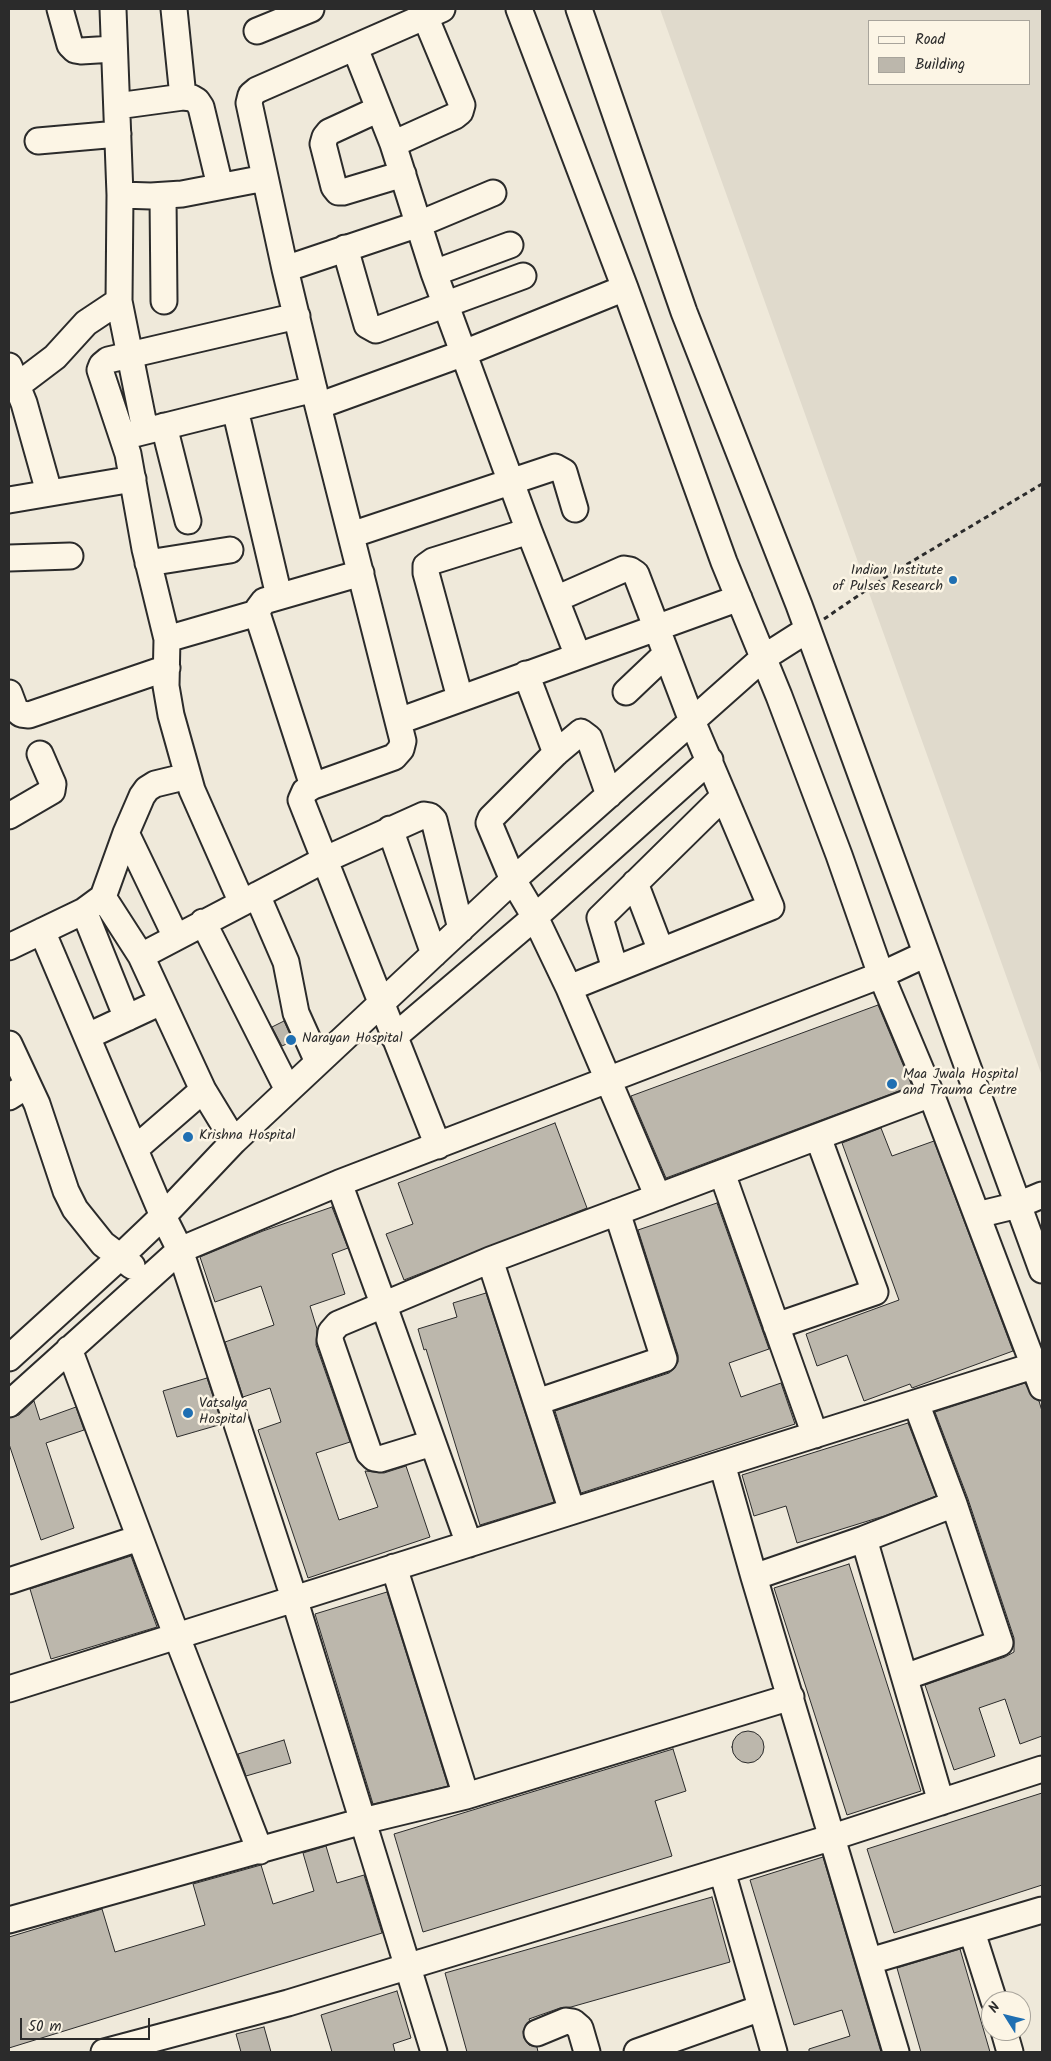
<!DOCTYPE html>
<style>
body{margin:0}
#map{position:relative;width:1051px;height:2061px;overflow:hidden;background:#efe9da;font-family:Kalam,sans-serif}
canvas{display:block}
.frame{position:absolute;inset:0;border:10px solid #2b2b2b;pointer-events:none}
.legend{position:absolute;left:868px;top:20px;width:162px;height:65px;box-sizing:border-box;background:#fcf5e5;border:1px solid #a8a49b;margin:0;padding:6px 9px;list-style:none;font-size:15px;color:#2b2b2b}
.legend li{display:flex;align-items:center;gap:10px;height:25px}
.legend b{width:25px;border:1px solid #a8a49b}
.north{position:absolute;left:981px;top:1991px;width:50px;height:50px;box-sizing:border-box;background:#fcf5e5;border:1px solid #a8a49b;border-radius:50%;rotate:306deg;font-size:14px;font-weight:700;line-height:20px;text-align:center;color:#2b2b2b}
.north::after{content:'';display:block;margin:auto;width:18px;height:22px;background:#1f6fb2;clip-path:polygon(50% 0,100% 100%,50% 72%,0 100%)}
.scale{position:absolute;left:20px;top:2018px;width:130px;height:22px;box-sizing:border-box;border:2px solid #2b2b2b;border-top:0;padding-left:6px;font-size:15px;line-height:18px;white-space:nowrap;color:#2b2b2b;-webkit-text-stroke:4px #fcf5e5;paint-order:stroke}
</style>
<div id="map">
<canvas width="1051" height="2061"></canvas>
<div class="frame"></div>
<ul class="legend">
<li><b style="height:6px;background:#fcf5e5"></b>Road</li>
<li><b style="height:14px;background:#bcb7ac"></b>Building</li>
</ul>
<div class="north">N</div>
<div class="scale">50 m</div>
</div>
<script>
const g = document.querySelector('canvas').getContext('2d');
g.lineJoin = 'round';
function fillPath(path, color) { g.fillStyle = color; g.fill(path, 'evenodd'); }
const shape = rows => new Path2D(rows.map(r => 'M' + r).join(''));
function stroke(path, color, width, dash) { g.strokeStyle = color; g.lineWidth = width; g.lineCap = dash ? 'butt' : 'round'; g.setLineDash(dash || []); g.stroke(path); }
function label(font, color, halo, rows, align = 'center') {
  g.font = font + ' Kalam,sans-serif'; g.lineWidth = 5; g.setLineDash([]); g.textBaseline = 'middle'; g.strokeStyle = halo; g.fillStyle = color; for (const [text, x, y, turn = 0] of rows) {
    g.save(); g.translate(x, y); g.rotate((+turn || 0) * Math.PI / 180); g.textAlign = isNaN(turn) ? turn : align; if (halo) g.strokeText(text, 0, 0); g.fillText(text, 0, 0); g.restore();
  }
}
fillPath(shape([
 [660,9,1042,9,1042,1076],
 [870,21,1030,21,1030,84,870,84]
]), '#e0dacc');
const building = shape([
 [878,1005,912,1086,666,1178,631,1096,878,1005],
 [284,1021,293,1041,282,1046,272,1027,284,1021],
 [555,1123,587,1208,404,1280,386,1234,413,1224,398,1183,555,1123],
 [881,1128,892,1156,934,1141,1013,1351,912,1388,910,1384,864,1401,847,1355,817,1366,806,1334,899,1300,842,1143,881,1128],
 [717,1203,769,1349,729,1363,741,1397,781,1383,795,1424,581,1493,555,1411,669,1373,674,1369,678,1362,678,1355,638,1230,717,1203],
 [332,1207,348,1248,332,1254,345,1294,310,1306,317,1329,316,1345,350,1442,316,1453,339,1520,378,1507,365,1471,384,1473,406,1466,430,1537,308,1578,258,1430,281,1422,270,1388,243,1397,225,1342,274,1325,261,1286,215,1302,200,1257,263,1231,332,1207],
 [486,1293,554,1502,480,1525,426,1349,424,1350,418,1329,457,1317,453,1303,486,1293],
 [207,1378,222,1424,177,1437,163,1391,207,1378],
 [1025,1383,1033,1398,1039,1401,1042,1411,1042,1736,1020,1744,1005,1699,979,1708,995,1756,954,1770,925,1685,1005,1657,1014,1652,1014,1638,968,1499,935,1412,1025,1383],
 [34,1401,40,1420,76,1407,84,1430,46,1443,74,1528,41,1540,9,1444,9,1418,19,1415,34,1401],
 [908,1423,936,1496,884,1516,797,1543,786,1506,754,1516,742,1475,908,1423],
 [131,1556,157,1627,51,1659,30,1589,131,1556],
 [849,1564,921,1791,847,1815,774,1588,849,1564],
 [387,1592,448,1786,373,1804,315,1614,387,1592],
 '732 1747a16 16 0 1 1 32 0a16 16 0 1 1-32 0Z',
 [284,1740,291,1763,246,1776,238,1754,284,1740],
 [673,1749,686,1791,655,1801,672,1856,423,1932,394,1834,673,1749],
 [1042,1793,1042,1885,894,1933,867,1849,1042,1793],
 [326,1846,337,1883,364,1875,382,1933,9,2048,9,1937,102,1909,115,1952,205,1925,193,1884,261,1865,273,1904,314,1891,303,1853,326,1846],
 [823,1857,881,2052,809,2052,809,2049,850,2036,842,2010,794,2025,750,1880,823,1857],
 [712,1897,730,1962,571,2007,560,2008,529,2019,530,2021,523,2031,524,2038,529,2045,537,2047,538,2052,467,2052,445,1973,712,1897],
 [960,1949,990,2052,921,2052,897,1968,960,1949],
 [397,1991,411,2038,393,2044,395,2052,332,2052,321,2015,397,1991],
 [264,2027,271,2052,241,2052,236,2034,264,2027]
]);
fillPath(building, '#bcb7ac');
stroke(building, '#2b2b2b', 1);
const minor = shape([
 [60,9,70,45,75,50,81,51,114,49],
 [113,9,120,195,119,301,145,430],
 [174,9,183,97],
 [519,9,625,288,724,562,779,696,839,855,881,975,931,1094,1042,1387],
 [579,9,684,312,799,605,1042,1270],
 [257,31,311,9],
 [355,48,393,144,434,273,529,531,578,656],
 [117,106,183,97,192,98,197,101,201,107,220,186],
 [379,109,329,132,325,137,323,144,334,187,338,192,343,192,403,174],
 [38,141,118,134],
 [393,144,455,116,460,112,462,105,422,9],
 [120,195,151,196,182,194,265,178],
 [163,196,164,301],
 [345,248,367,325,376,330,523,276],
 [285,269,419,224,493,193],
 [434,273,510,245],
 [9,366,24,403,49,492],
 [9,389,18,385,55,357,86,323,119,301],
 [318,406,464,353,625,288],
 [235,409,279,596],
 [164,426,188,521],
 [130,435,314,389],
 [9,500,133,479],
 [351,535,555,467,564,472,575,509],
 [9,558,70,556],
 [148,563,230,550],
 [556,599,624,569,630,570,636,574,692,721,771,907,569,988,535,917,513,880,489,823,491,818,556,753,581,732,589,738,609,795],
 [167,639,257,613],
 [526,674,556,753],
 [626,692,666,654],
 [9,693,15,709,21,714,29,715,167,668],
 [460,698,426,573,426,566,433,561,529,531],
 [399,721,739,598],
 [313,786,257,613,258,609,264,601,361,573],
 [9,816,52,791,53,784,40,754],
 [390,829,434,954],
 [126,833,176,937],
 [635,883,661,951],
 [257,895,286,962,296,1013,318,1062],
 [103,897,126,833,142,796,147,789,155,784,188,776],
 [242,903,192,790,171,715,166,686,167,639,145,549,128,454,100,370,102,365,108,360,297,316],
 [84,911,127,1018],
 [203,922,288,1090],
 [42,931,163,1216,180,1250,294,1598,434,2052],
 [9,947,84,911,103,897,141,956,203,1090,234,1141],
 [141,956,324,860,424,815,430,816,434,820,461,929],
 [615,969,600,918,724,796],
 [569,988,658,1197],
 [88,1036,161,1002],
 [394,1037,535,917,710,760],
 [9,1044,37,1104,66,1191,75,1209,103,1244,132,1266],
 [9,1097,28,1085],
 [438,1146,301,800,305,791,313,786,394,757,401,749,403,741,318,406,285,269,249,103,251,95,257,90,442,9],
 [135,1149,203,1090],
 [722,1173,815,1435],
 [339,1183,384,1306,469,1544],
 [977,1215,1018,1205,1042,1195],
 [490,1260,572,1511],
 [776,1326,875,1292,818,1137],
 [69,1349,177,1637,260,1851],
 [9,1358,120,1257,163,1216,234,1141,513,880,763,658,807,630],
 [537,1402,664,1359,617,1212],
 [9,1404,180,1250,339,1183,881,975,926,954],
 [432,1443,380,1459,374,1458,369,1453,330,1340,331,1332,338,1324,490,1260,931,1094],
 [722,1464,754,1577,896,2052],
 [864,1539,941,1802],
 [394,1567,466,1796],
 [754,1577,864,1539,954,1504],
 [9,1581,139,1538],
 [905,1677,1000,1643,954,1504,916,1403],
 [9,1689,1042,1363],
 [722,1871,774,2052],
 [9,1920,363,1821,466,1796,791,1697],
 [972,1932,994,2001],
 [870,1961,1042,1910],
 [1004,2031,1010,2052],
 [537,2033,566,2021,573,2022,580,2028,587,2052],
 [104,2052,288,2003,833,1837,1042,1769],
 [637,2052,761,2008]
]);
stroke(minor, '#2b2b2b', 29);
stroke(shape([
 [824,619,884,578,1042,484]
]), '#2b2b2b', 3, [5, 4]);
stroke(minor, '#fcf5e5', 25);
for (const [x, y, r, color] of [
 [953,580,5,"#1f6fb2"],
 [291,1040,6,"#1f6fb2"],
 [892,1084,6,"#1f6fb2"],
 [188,1137,6,"#1f6fb2"],
 [188,1413,6,"#1f6fb2"]
]) { const dot = new Path2D(); dot.arc(x, y, r, 0, 2 * Math.PI); g.fillStyle = color; g.fill(dot); stroke(dot, '#fcf5e5', 2); }
label('14px', '#2b2b2b', '#fcf5e5', [
 ["Indian Institute",943,572,"right"],
 ["of Pulses Research",943,588,"right"],
 ["Narayan Hospital",302,1040],
 ["Maa Jwala Hospital",903,1076],
 ["and Trauma Centre",903,1092],
 ["Krishna Hospital",199,1137],
 ["Vatsalya",199,1405],
 ["Hospital",199,1421]
], 'left');
</script>
